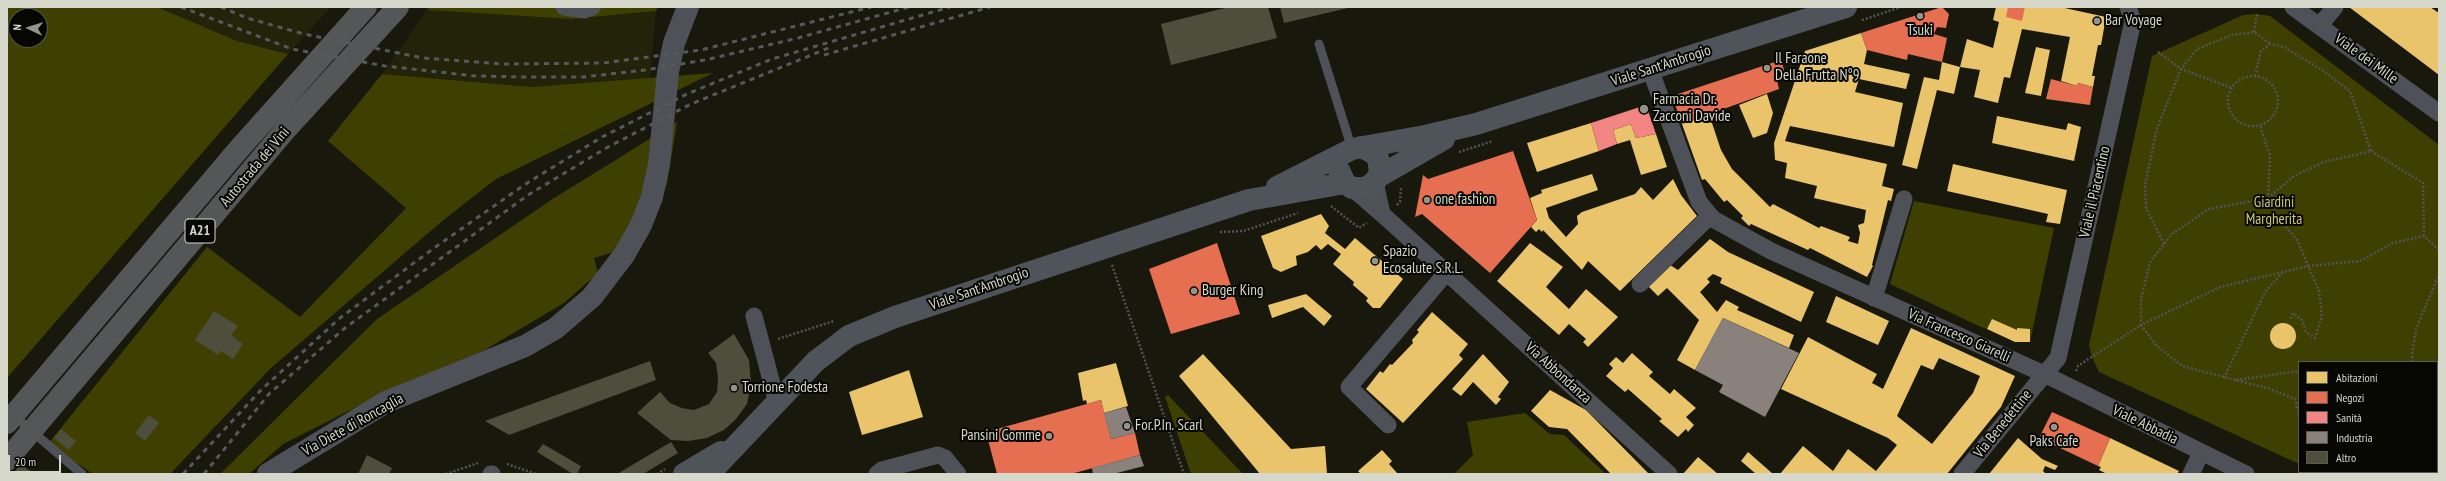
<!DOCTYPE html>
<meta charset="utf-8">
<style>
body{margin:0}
#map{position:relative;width:2446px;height:481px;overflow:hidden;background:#18180d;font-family:"PT Sans Narrow",sans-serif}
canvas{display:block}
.frame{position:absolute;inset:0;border:8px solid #d7d8cc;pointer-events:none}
.legend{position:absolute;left:2298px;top:361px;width:140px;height:112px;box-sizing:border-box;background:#060602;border:1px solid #5a5a53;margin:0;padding:5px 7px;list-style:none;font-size:12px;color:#d7d8cc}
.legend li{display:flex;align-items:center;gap:8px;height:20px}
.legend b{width:20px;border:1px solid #5a5a53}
.north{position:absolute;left:8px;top:8px;width:40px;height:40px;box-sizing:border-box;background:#060602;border:1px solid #5a5a53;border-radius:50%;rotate:274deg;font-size:11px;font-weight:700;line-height:16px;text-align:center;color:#d7d8cc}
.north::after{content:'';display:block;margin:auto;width:14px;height:18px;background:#949589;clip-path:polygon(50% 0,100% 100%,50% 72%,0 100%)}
.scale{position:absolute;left:8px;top:455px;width:53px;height:18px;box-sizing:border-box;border:2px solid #d7d8cc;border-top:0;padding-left:5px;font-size:12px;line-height:14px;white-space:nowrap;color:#d7d8cc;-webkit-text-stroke:3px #060602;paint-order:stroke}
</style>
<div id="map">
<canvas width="2446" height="481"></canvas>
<div class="frame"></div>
<ul class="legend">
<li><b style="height:11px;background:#e9c46a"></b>Abitazioni</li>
<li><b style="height:11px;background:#e76f51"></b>Negozi</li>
<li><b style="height:11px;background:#f28482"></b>Sanità</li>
<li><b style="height:11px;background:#8a817c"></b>Industria</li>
<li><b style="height:11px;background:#4e4e3c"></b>Altro</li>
</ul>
<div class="north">N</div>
<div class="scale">20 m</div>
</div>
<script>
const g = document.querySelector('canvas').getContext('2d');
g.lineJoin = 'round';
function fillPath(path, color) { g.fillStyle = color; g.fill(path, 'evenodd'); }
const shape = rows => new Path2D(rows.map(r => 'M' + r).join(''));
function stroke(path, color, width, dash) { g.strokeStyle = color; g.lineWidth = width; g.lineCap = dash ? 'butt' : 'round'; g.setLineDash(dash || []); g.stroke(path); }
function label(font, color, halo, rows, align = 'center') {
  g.font = font + ' "PT Sans Narrow",sans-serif'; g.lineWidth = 4; g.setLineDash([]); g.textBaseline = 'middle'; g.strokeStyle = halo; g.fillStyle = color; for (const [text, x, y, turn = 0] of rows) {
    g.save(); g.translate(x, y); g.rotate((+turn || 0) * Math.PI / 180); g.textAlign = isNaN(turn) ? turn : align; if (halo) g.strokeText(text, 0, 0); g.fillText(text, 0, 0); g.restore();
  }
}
fillPath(shape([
 [157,7,331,7,288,54,237,41],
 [427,10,571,19,656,11,650,78,532,87,382,74]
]), '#23230a');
fillPath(shape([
 [7,7,157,7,237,41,288,54,7,378],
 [16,16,40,16,40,40,16,40],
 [430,7,658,7,656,11,571,19,427,10],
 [2257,14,2270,16,2439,145,2439,474,2322,474,2317,472,2437,472,2437,362,2299,362,2299,464,2099,372,2092,357,2089,345,2152,56,2243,15],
 [713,73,496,179,441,222,271,368,170,474,93,474,48,444,207,247,300,317,406,208,328,141,382,74,532,87],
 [677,122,667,184,641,244,594,258,598,273,564,303,483,351,396,387,283,444,249,474,220,474,377,319,551,200],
 [1914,201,2054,228,2030,342,1981,327,1890,284],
 [1168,395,1243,474,1191,474,1165,397],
 [1525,413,1550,434,1564,435,1606,474,1454,474,1473,455,1467,422]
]), '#403f02');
fillPath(shape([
 [1996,7,2060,7,2106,17,2101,45,2098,45,2092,76,2095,76,2093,87,2078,83,2077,86,2061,81,2070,37,2022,29,2010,78,2004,77,1998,103,1974,97,1980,70,1960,67,1967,39,1993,48,1999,22,1993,20],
 [2349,7,2430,7,2439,13,2439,75],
 [1861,33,1867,50,1864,64,1910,74,1906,89,1859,79,1855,92,1903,103,1894,147,1790,126,1785,141,1887,164,1882,186,1894,189,1891,201,1888,200,1872,265,1873,266,1867,277,1810,248,1808,250,1751,224,1749,226,1741,218,1743,216,1727,200,1724,202,1705,179,1702,180,1682,124,1709,114,1721,150,1732,169,1770,207,1773,204,1819,228,1821,226,1850,237,1848,241,1858,244,1860,233,1858,225,1864,223,1866,210,1814,198,1817,186,1785,178,1787,163,1775,160,1774,143,1805,51],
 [2036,47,2050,50,2041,96,2025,93],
 [1942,62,1960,67,1954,94,1937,90,1917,169,1902,165,1924,77,1939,80],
 [1767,94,1773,113,1767,133,1753,138,1739,105],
 [1997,116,2066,130,2068,123,2081,127,2074,161,1992,143],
 [1591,123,1599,151,1537,172,1527,143],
 [1631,124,1636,138,1656,134,1667,167,1641,175,1630,140,1617,144,1613,130],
 [1953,164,2067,190,2060,224,2046,222,2048,214,1947,191],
 [1592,174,1598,190,1546,208,1549,218,1566,237,1578,224,1577,216,1582,212,1635,194,1641,187,1653,200,1673,179,1681,195,1697,216,1620,291,1588,261,1582,270,1543,230,1542,232,1539,229,1536,232,1531,227,1537,220,1530,198,1542,193,1541,190],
 [1321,214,1329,226,1325,233,1345,249,1355,238,1403,279,1380,308,1373,308,1366,301,1368,298,1353,285,1354,282,1333,264,1341,254,1328,244,1321,250,1316,245,1308,252,1296,256,1297,265,1281,272,1273,268,1261,236],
 [1710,239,1728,252,1814,292,1801,322,1720,283,1722,278,1713,274,1707,279,1710,282,1700,292,1717,312,1726,300,1739,307,1737,310,1794,335,1789,348,1723,318,1695,370,1677,360,1699,320,1667,288,1658,296,1648,286,1670,265,1678,270],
 [1530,243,1563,267,1546,287,1569,309,1586,289,1618,317,1588,347,1583,342,1586,339,1569,324,1559,335,1497,281],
 [1306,294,1332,316,1324,326,1303,307,1272,318,1268,305],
 [1836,296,1889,321,1878,345,1826,322],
 [1432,312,1468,344,1459,355,1463,359,1403,423,1366,389,1380,371,1383,373,1390,364,1392,365,1413,343,1412,340,1419,332,1417,330],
 [1992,319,2017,330,2017,328,2030,329,2030,342,2015,342,1987,329],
 '2270 336a13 13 0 1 1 26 0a13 13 0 1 1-26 0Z',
 [1911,328,2015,376,2001,407,1947,474,1780,474,1803,446,1833,471,1848,449,1876,471,1897,445,1888,438,1781,389,1808,337,1877,374,1872,383,1883,389],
 [1939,358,1980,376,1973,393,1932,444,1897,416,1921,365,1933,370],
 [1632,353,1653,372,1649,376,1670,394,1674,389,1696,408,1686,417,1694,425,1688,432,1686,429,1678,437,1659,421,1662,419,1628,389,1625,392,1606,376,1613,368,1609,364,1616,357,1623,363],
 [1203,354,1291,449,1325,446,1327,474,1260,474,1179,376],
 [1483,354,1509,382,1498,397,1501,399,1496,405,1473,382,1461,396,1452,389],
 [1116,363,1128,406,1104,413,1101,400,1087,404,1086,400,1083,401,1078,373],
 [909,370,923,417,862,435,849,392],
 [1550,390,1586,410,1649,474,1611,474,1567,429,1549,427,1531,411],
 [2018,438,2042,459,2058,466,2055,470,2045,466,2043,471,2046,474,1989,474],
 [2110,438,2179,471,2177,474,2107,474,2099,470,2101,467,2098,466],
 [1382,450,1392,461,1389,464,1398,474,1361,474,1358,471],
 [1748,452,1773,474,1756,474,1741,461],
 [1698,457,1718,474,1683,474]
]), '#e9c46a');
fillPath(shape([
 [1942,7,1949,14,1946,28,1937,27,1934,34,1947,38,1942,62,1908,54,1907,60,1867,50,1861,33],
 [2008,7,2025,7,2022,21,2006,17],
 [1781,60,1785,73,1776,76,1779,89,1682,124,1672,96],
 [2051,79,2077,86,2078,83,2093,87,2090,105,2046,99],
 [1513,151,1537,220,1490,273,1422,214,1415,217,1423,175,1428,179],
 [1217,243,1240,314,1171,334,1149,269],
 [1101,400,1111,439,1135,433,1140,455,1071,474,997,474,986,432],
 [2052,412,2110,438,2098,466,2039,438]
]), '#e76f51');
fillPath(shape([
 [1646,105,1656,134,1636,138,1631,124,1613,130,1617,144,1599,151,1591,123]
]), '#f28482');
fillPath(shape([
 [1723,318,1799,353,1765,417,1719,392,1723,385,1695,370],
 [1126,407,1135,433,1111,439,1104,413],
 [1140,455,1144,466,1113,474,1093,474,1092,468]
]), '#8a817c');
fillPath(shape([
 [1229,7,1268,7,1277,38,1171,65,1161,24],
 [1280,7,1348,7,1348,8,1284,23],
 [214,311,238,326,231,335,243,344,233,359,221,351,218,355,195,340],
 [734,334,749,360,751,384,747,404,736,419,724,430,707,438,688,441,671,440,637,413,660,392,670,403,682,408,694,410,709,404,717,392,718,378,716,363,708,353],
 [650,361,656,380,509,435,485,421],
 [149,415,159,423,145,441,135,433],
 [61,429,76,441,69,450,54,438],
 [671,442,678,453,643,474,617,474],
 [543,444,581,466,577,474,573,474,537,452],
 [367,455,392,468,389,474,358,474],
 [20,464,35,474,13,474]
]), '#4e4e3c');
stroke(shape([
 [1862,20,1901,7],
 [2254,32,2257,14],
 [2158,52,2181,69,2232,88],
 [2255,76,2261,51,2270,44,2284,47,2322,70,2350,91,2371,151,2324,162,2294,176,2268,198,2276,215,2297,240,2319,291,2322,316,2315,338,2306,332,2302,320,2293,313,2290,320],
 '2228 101a25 25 0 1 1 50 0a25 25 0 1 1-50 0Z',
 [2371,151,2423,183,2424,236],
 [1459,152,1493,141],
 [1397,205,1400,202,1401,187],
 [1331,206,1359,228,1367,223],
 [1220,232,1243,231,1298,213],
 [2164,244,2146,208,2145,185,2157,128,2181,69,2197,49,2232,35,2254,32,2270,44],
 [1112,265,1184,474],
 [2283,272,2220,287,2141,325,2156,345,2182,366,2270,389,2295,399,2299,414],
 [778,339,834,321],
 [2413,362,2412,354,2416,329,2439,275],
 [2076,371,2078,366,2141,325,2141,299,2150,262,2172,234,2209,209,2268,198,2270,156,2260,126],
 [2224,378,2265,292,2283,272,2309,266,2360,261,2393,243,2424,236,2439,250],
 [2236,380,2299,371],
 [2437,387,2439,385],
 [507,464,536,474],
 [2347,472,2352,474],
 [446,474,478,463],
 [657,474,665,469],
 [2414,474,2415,472]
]), '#515455', 2.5, [2, 2]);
stroke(shape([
 [1319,44,1352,149],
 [13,415,82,474]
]), '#4e5158', 9);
stroke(shape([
 [564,7,584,10,592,7],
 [2293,7,2439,113],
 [2320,25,2335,7],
 [1650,69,1699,202,1713,219,1771,251,2044,374,2246,474],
 [1352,188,1382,214,1375,182],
 [1382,214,1669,474],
 [1640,284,1710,216],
 [1874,298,1904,199],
 [754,316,777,403],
 [1388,425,1349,387,1447,272],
 [491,474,492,474],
 [877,474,882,470,938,455,945,458,958,474],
 [1962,474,2058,358,2133,21,2128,7],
 [2191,474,2201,453]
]), '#4e5158', 17);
stroke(shape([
 [1339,170,1345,183,1352,188,1365,188,1375,182,1380,172,1378,158,1373,153,1361,147],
 [1378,177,1444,139],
 [1277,187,1352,149,1425,136,1476,124,1846,7],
 [684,474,721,452],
 [709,474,816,361,849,336,895,317,1249,200,1345,183]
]), '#4f545a', 22);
stroke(shape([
 [268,474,386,402,525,346,556,328,592,297,624,255,641,225,652,197,659,164,668,72,674,43,688,7]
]), '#4e5258', 22);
stroke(shape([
 [7,423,238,150,366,7],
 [7,460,287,128,398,7]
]), '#545658', 22);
stroke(shape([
 [181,7,292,49,385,66,475,76,526,77,583,77,645,70,705,60,798,38,909,7],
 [221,7,247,18,304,34,423,58,503,64,603,63,701,50,871,7],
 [824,55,990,7],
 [183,474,261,390,340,318,434,248,524,185,602,137,687,94,772,59,950,7],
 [204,474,269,394,345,328,528,195,608,147,691,104,831,47]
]), '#56595a', 3, [5, 5]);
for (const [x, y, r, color] of [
 [1920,16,4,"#949589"],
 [2097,21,4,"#949589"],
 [1767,68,4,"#949589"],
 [1644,109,5,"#949589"],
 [1427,200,4,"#949589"],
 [1375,261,4,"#949589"],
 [1194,291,4,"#949589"],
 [734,388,4,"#949589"],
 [1127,426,4,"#949589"],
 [2054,427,4,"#949589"],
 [1049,436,4,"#949589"]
]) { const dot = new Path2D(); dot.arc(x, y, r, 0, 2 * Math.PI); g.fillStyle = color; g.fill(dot); stroke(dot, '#060602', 1.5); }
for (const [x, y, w] of [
 [200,231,30]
]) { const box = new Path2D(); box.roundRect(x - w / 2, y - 12, w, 24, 3); g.fillStyle = '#060602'; g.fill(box); stroke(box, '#d7d8cc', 1); }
label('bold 14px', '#d7d8cc', null, [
 ["A21",200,231]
]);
label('15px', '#d7d8cc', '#060602', [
 ["Bar Voyage",2105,21],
 ["Tsuki",1920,31,"center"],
 ["Il Faraone",1775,59],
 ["Della Frutta N°9",1775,76],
 ["Farmacia Dr.",1653,100],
 ["Zacconi Davide",1653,117],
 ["one fashion",1435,200],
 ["Spazio",1383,252],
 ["Ecosalute S.R.L.",1383,269],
 ["Burger King",1202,291],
 ["Torrione Fodesta",742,388],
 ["For.P.In. Scarl",1135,426],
 ["Pansini Gomme",1041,436,"right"],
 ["Paks Cafe",2054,442,"center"]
], 'left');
label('15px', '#d7d8cc', '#060602', [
 ["Viale dei Mille",2366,59,36],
 ["Viale Sant'Ambrogio",1661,66,-18],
 ["Autostrada dei Vini",255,167,-50],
 ["Viale il Piacentino",2095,192,-77],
 ["Viale Sant'Ambrogio",979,289,-19],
 ["Via Francesco Giarelli",1959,336,24],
 ["Via Abbondanza",1558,373,42],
 ["Via Benedettine",2003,424,-51],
 ["Via Diete di Roncaglia",353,425,-29],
 ["Viale Abbadia",2145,425,26]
]);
label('15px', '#cdcc6b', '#060602', [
 ["Giardini",2274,203],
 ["Margherita",2274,220]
]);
</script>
